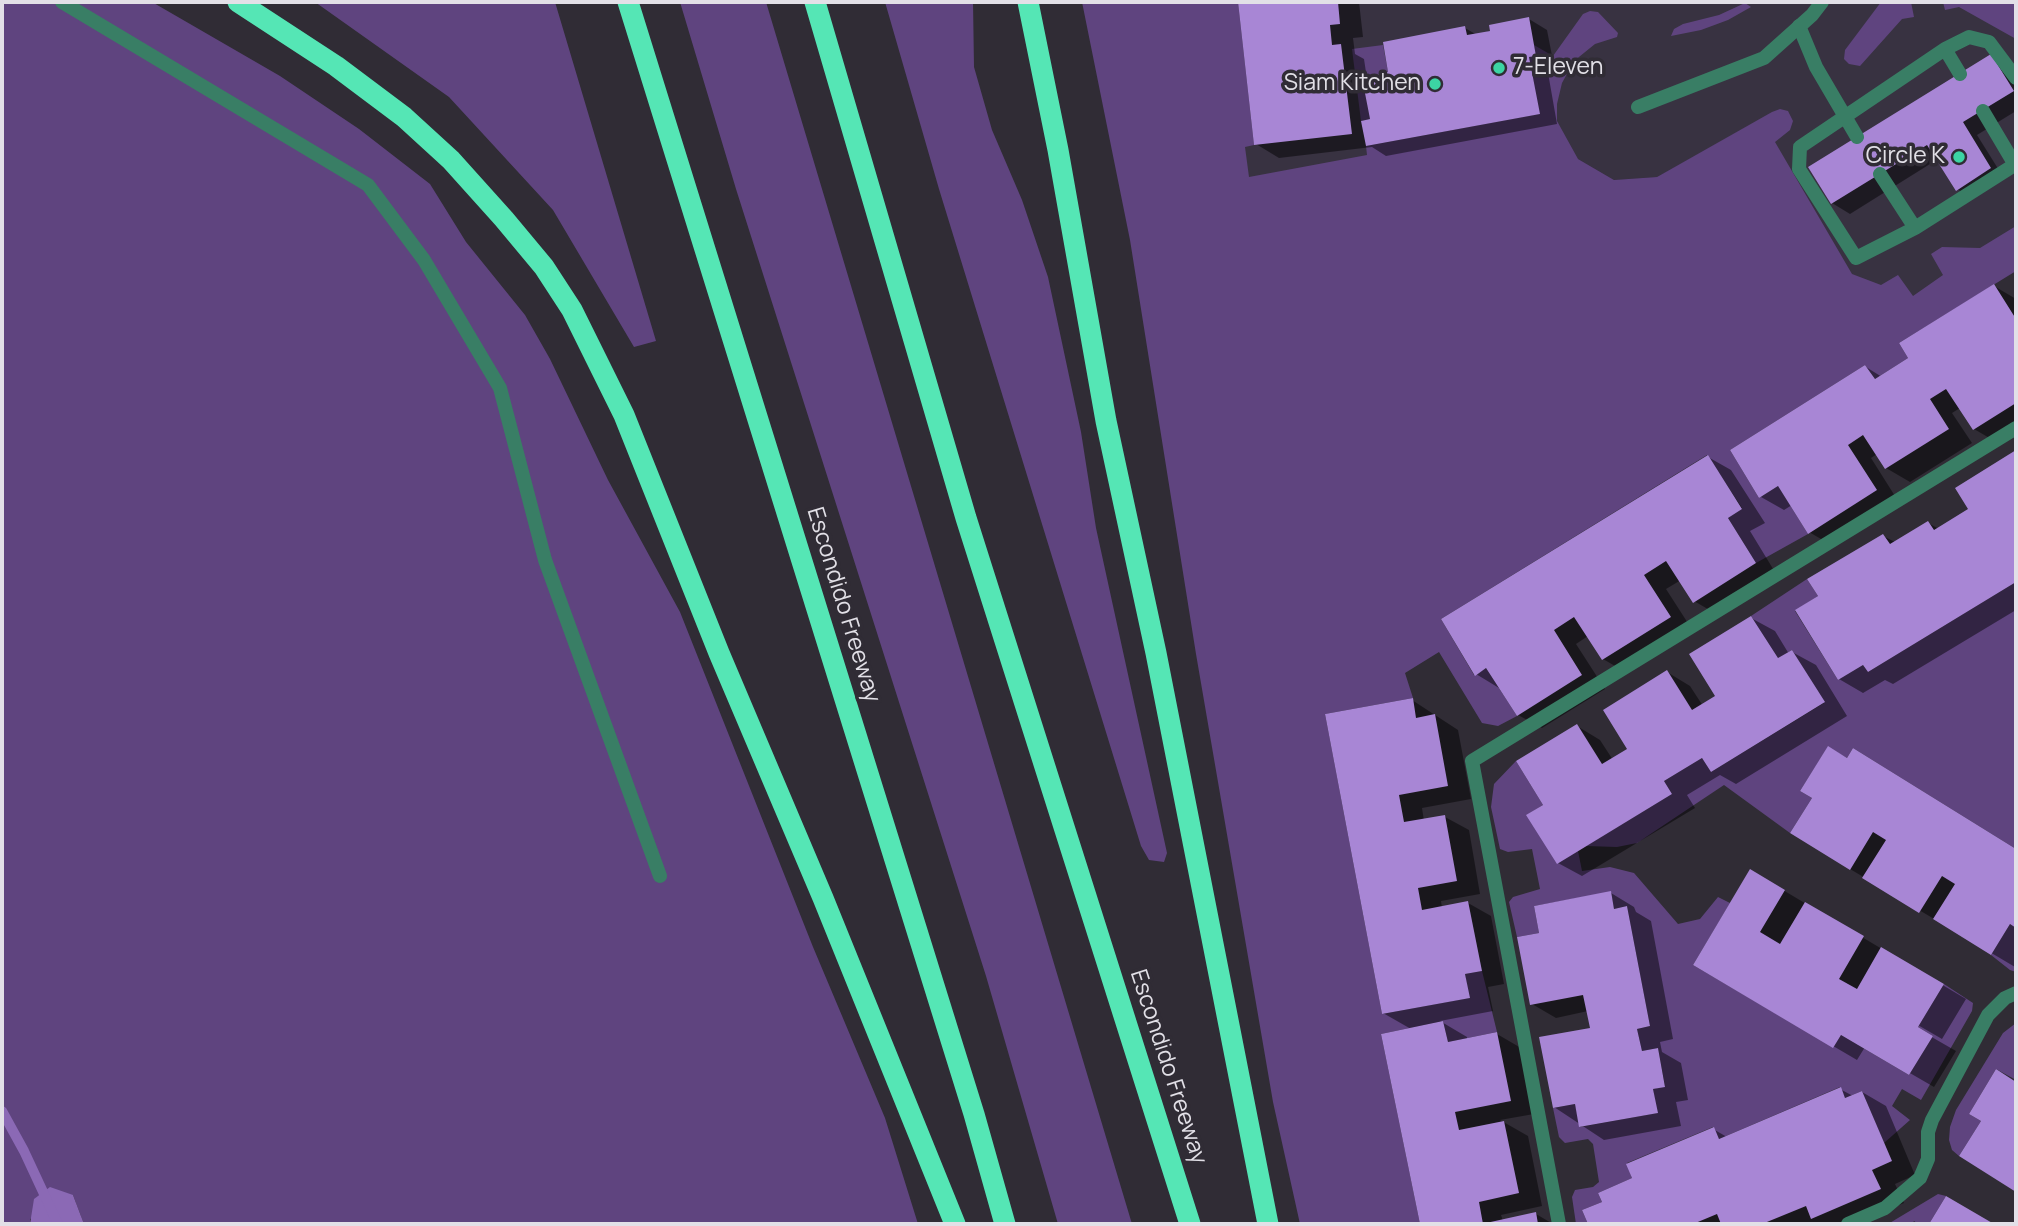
<!DOCTYPE html>
<style>
body{margin:0}
#map{position:relative;width:2018px;height:1226px;overflow:hidden;background:#302c35;font-family:Manrope,sans-serif}
canvas{display:block}
.frame{position:absolute;inset:0;border:4px solid #e2e0e7;pointer-events:none}
</style>
<div id="map">
<canvas width="2018" height="1226"></canvas>
<div class="frame"></div>
</div>
<script>
const g = document.querySelector('canvas').getContext('2d');
g.lineJoin = 'round';
function fillPath(path, color) { g.fillStyle = color; g.fill(path, 'evenodd'); }
const shape = rows => new Path2D(rows.map(r => 'M' + r).join(''));
function stroke(path, color, width, dash) { g.strokeStyle = color; g.lineWidth = width; g.lineCap = dash ? 'butt' : 'round'; g.setLineDash(dash || []); g.stroke(path); }
function label(font, color, halo, rows, align = 'center') {
  g.font = font + ' Manrope,sans-serif'; g.lineWidth = 7; g.setLineDash([]); g.textBaseline = 'middle'; g.strokeStyle = halo; g.fillStyle = color; for (const [text, x, y, turn = 0] of rows) {
    g.save(); g.translate(x, y); g.rotate((+turn || 0) * Math.PI / 180); g.textAlign = isNaN(turn) ? turn : align; if (halo) g.strokeText(text, 0, 0); g.fillText(text, 0, 0); g.restore();
  }
}
fillPath(shape([
 [1219,2,2013,2,2016,3,2016,259,1883,343,1752,124,1657,177,1614,180,1578,159,1241,187]
]), '#383241');
fillPath(shape([
 [2,2,152,2,280,76,359,129,430,184,466,242,525,315,550,359,608,480,680,612,813,947,885,1118,918,1224,84,1224,73,1195,30,1219,30,1224,2,1224],
 [315,2,555,2,656,341,634,347,553,210,449,97],
 [680,2,766,2,1132,1224,1058,1224,986,976,736,189],
 [885,2,973,2,974,67,992,130,1022,200,1048,277,1081,432,1096,528,1167,853,1164,862,1149,860,1141,846,939,189],
 [1082,2,1238,2,1254,145,1245,147,1249,177,1367,155,1366,146,1539,114,1529,57,1536,56,1534,45,1553,56,1583,14,1590,11,1598,12,1618,33,1617,37,1595,44,1574,61,1562,83,1557,104,1557,121,1578,159,1614,180,1657,177,1772,112,1780,109,1788,111,1793,121,1790,130,1775,142,1852,274,1881,285,1898,275,1913,296,1943,275,1931,254,1942,247,1980,248,2016,226,2016,271,1899,343,1908,358,1875,379,1865,365,1730,450,1759,498,1778,486,1808,534,1756,563,1728,518,1742,508,1707,455,1441,619,1474,675,1486,668,1517,716,1498,726,1482,723,1439,652,1405,673,1413,698,1325,714,1382,1014,1469,998,1465,974,1482,971,1497,1032,1448,1042,1443,1021,1381,1034,1420,1224,1300,1224,1273,1102,1196,654,1130,240],
 [1881,2,1911,2,1914,17,1902,19,1860,66,1849,64,1844,59,1845,50],
 [1943,2,2013,2,2016,3,2016,39,1959,7,1945,10],
 [1745,3,1751,7,1728,20,1701,30,1671,36,1674,29,1683,24,1719,15],
 [1383,45,1388,72,1362,78,1370,119,1361,121,1352,49],
 [1807,579,1818,596,1795,611,1838,680,1863,665,1868,672,2016,582,2016,849,1853,748,1847,758,1828,747,1800,791,1812,798,1790,833,1724,785,1637,843,1617,847,1586,846,1672,794,1664,781,1702,758,1711,772,1824,703,1792,650,1778,658,1751,616],
 [1516,761,1543,805,1527,815,1578,851,1582,871,1610,867,1634,873,1678,924,1700,919,1718,897,1730,903,1693,965,1833,1047,1841,1035,1909,1075,1933,1036,1918,1027,1944,984,1973,1003,1972,1011,1921,1100,1902,1089,1892,1106,1910,1120,1884,1143,1862,1091,1845,1098,1840,1087,1719,1139,1713,1127,1627,1163,1632,1178,1598,1193,1602,1202,1582,1210,1588,1224,1576,1224,1572,1197,1575,1190,1593,1187,1599,1182,1593,1144,1588,1139,1565,1143,1559,1137,1553,1108,1575,1104,1580,1127,1657,1113,1653,1089,1665,1086,1658,1048,1642,1051,1637,1029,1650,1026,1627,906,1614,909,1611,892,1534,906,1539,933,1517,937,1509,902,1513,897,1540,889,1532,849,1508,852,1500,849,1491,807,1494,784],
 [2010,924,2016,928,2016,972,2010,970,1991,955],
 [2016,1023,2016,1080,1996,1069,1969,1114,1981,1121,1959,1156,1952,1150,1949,1140,1950,1127,1956,1110,2003,1033],
 [1938,1194,1946,1196,1929,1224,1918,1224,1914,1221,1912,1224,1888,1224]
]), '#5f447f');
fillPath(shape([
 [50,1187,73,1195,84,1224,30,1224,34,1199]
]), '#8b69b5');
fillPath(shape([
 [1239,2,1359,2,1363,37,1353,38,1355,54,1364,59,1367,79,1390,73,1465,28,1477,35,1529,19,1547,30,1554,66,1547,67,1557,124,1386,156,1372,147,1279,158,1256,144],
 [1992,56,2016,77,2016,111,1977,135,2002,175,1969,196,1957,189,1938,159,1850,214,1832,203],
 [1994,286,2016,299,2016,431,1998,443,1974,429,1960,408,1952,413,1972,443,1910,482,1886,468,1877,454,1871,458,1900,504,1833,546,1809,532,1792,505,1784,510,1761,497,1866,367,1882,377,1910,358],
 [2016,452,2016,610,1893,684,1885,680,1863,693,1839,679,1820,597,1883,536,1895,542,1928,523,1939,529,1970,510,1957,488],
 [1708,457,1731,470,1765,523,1750,531,1778,577,1718,615,1694,601,1681,580,1666,589,1693,631,1627,673,1603,659,1588,636,1576,644,1605,689,1542,728,1518,715,1499,688,1476,674],
 [1751,618,1775,631,1789,654,1792,652,1816,665,1847,716,1736,784,1720,775,1687,795,1695,808,1582,876,1558,863,1545,805,1577,726,1600,740,1613,760,1629,749,1667,672,1690,686,1703,706,1718,696],
 [1412,700,1458,730,1471,799,1422,808,1424,821,1445,817,1469,830,1480,894,1441,901,1442,908,1468,903,1491,916,1504,984,1488,987,1493,1011,1440,1021,1467,1037,1467,1040,1497,1034,1521,1048,1534,1114,1500,1120,1528,1136,1542,1206,1501,1215,1503,1221,1536,1214,1553,1224,1422,1224,1383,1035,1411,1029,1383,1013,1327,716],
 [1847,760,1877,764,2016,850,2015,967,1850,869],
 [1751,871,1966,999,1942,1039,1911,1021,1909,1024,1956,1051,1934,1087,1865,1047,1857,1060,1695,965],
 [1611,893,1634,907,1636,912,1651,921,1673,1039,1660,1042,1662,1052,1681,1063,1688,1100,1676,1102,1681,1126,1604,1140,1554,1107,1592,1029,1588,1011,1556,1018,1532,1004,1541,934],
 [1997,1071,2016,1083,2016,1190,1961,1156,1983,1121],
 [1840,1089,1853,1096,1862,1092,1886,1106,1915,1175,1895,1184,1904,1203,1853,1224,1590,1224,1584,1211,1604,1203,1635,1179,1713,1129,1727,1137]
]), '#0007');
stroke(shape([
 [2,1111,24,1151,58,1224]
]), '#8b69b5', 10);
fillPath(shape([
 [1238,2,1338,2,1340,24,1330,25,1332,45,1341,44,1352,134,1254,145],
 [1529,17,1536,56,1529,57,1540,114,1366,146,1361,121,1370,119,1362,78,1388,72,1383,42,1465,26,1467,35,1490,31,1489,25],
 [1991,54,2014,91,1963,122,1991,168,1956,191,1927,145,1831,204,1808,167],
 [1994,284,2016,319,2016,403,1973,430,1946,389,1930,399,1949,429,1885,469,1863,435,1848,445,1877,490,1808,534,1778,486,1759,498,1730,450,1865,365,1875,379,1908,358,1899,343],
 [2016,450,2016,582,1868,672,1863,665,1838,680,1795,610,1818,596,1807,579,1883,534,1890,544,1928,521,1934,530,1968,509,1955,488],
 [1708,455,1742,509,1728,518,1756,563,1693,603,1666,561,1644,575,1671,617,1602,660,1574,617,1554,630,1582,675,1517,716,1486,668,1475,676,1441,619],
 [1751,616,1778,658,1792,650,1825,702,1711,772,1702,758,1664,781,1672,794,1557,864,1526,815,1543,805,1516,761,1577,724,1602,764,1627,749,1603,710,1667,670,1692,710,1715,696,1689,654],
 [1413,698,1416,718,1435,714,1448,786,1399,795,1404,822,1445,815,1457,881,1418,888,1422,910,1468,901,1482,971,1465,974,1470,998,1382,1014,1325,714],
 [1828,746,1847,758,1853,748,2016,849,2016,928,2010,924,1991,955,1933,919,1955,884,1942,876,1919,913,1862,878,1886,840,1873,832,1850,870,1790,833,1812,798,1800,791],
 [1750,869,1785,890,1760,932,1780,944,1805,902,1864,936,1839,979,1857,989,1881,947,1944,984,1918,1027,1933,1036,1909,1075,1841,1035,1833,1048,1693,965],
 [1611,891,1614,909,1627,906,1650,1026,1637,1029,1642,1051,1658,1048,1665,1087,1653,1089,1658,1113,1579,1127,1575,1104,1553,1108,1539,1037,1590,1028,1583,995,1530,1005,1517,937,1539,933,1534,906],
 [1443,1021,1448,1042,1497,1032,1511,1101,1455,1112,1459,1130,1504,1121,1519,1193,1479,1202,1483,1224,1420,1224,1381,1034],
 [1996,1069,2016,1082,2016,1192,1959,1156,1981,1121,1969,1114],
 [1841,1087,1845,1098,1862,1091,1892,1161,1872,1170,1881,1189,1811,1219,1806,1206,1762,1224,1721,1224,1717,1214,1693,1224,1588,1224,1582,1210,1602,1202,1598,1193,1632,1178,1626,1164,1714,1127,1719,1139],
 [1946,1196,1994,1224,1929,1224],
 [1536,1212,1538,1224,1486,1224,1486,1223]
]), '#a886d5');
stroke(shape([
 [62,2,368,185,424,260,500,388,545,560,660,876],
 [1799,26,1816,67,1857,137],
 [1945,49,1960,74],
 [1983,111,2015,165],
 [1880,174,1915,228,2016,164],
 [1915,228,1856,258,1799,169,1800,147,1945,49,1969,37,1989,42,2016,78],
 [1559,1224,1472,761,2016,428],
 [1848,1224,1885,1208,1920,1178,1928,1159,1928,1132,1932,1120,1988,1015,2005,998,2016,993]
]), '#397e65', 14);
stroke(shape([
 [1638,107,1764,58,1812,15,1822,2]
]), '#397e65', 14);
stroke(shape([
 [238,2,336,66,404,117,451,160,504,219,544,267,572,310,624,415,719,653,823,898,955,1224],
 [628,2,974,1114,1005,1224],
 [815,2,966,518,1190,1224],
 [1028,2,1058,150,1106,421,1156,653,1268,1224]
]), '#55e6b5', 21);
for (const [x, y, r, color] of [
 [1499,68,7,"#3cd4a4"],
 [1435,84,7,"#3cd4a4"],
 [1959,157,7,"#3cd4a4"]
]) { const dot = new Path2D(); dot.arc(x, y, r, 0, 2 * Math.PI); g.fillStyle = color; g.fill(dot); stroke(dot, '#302c35', 2.5); }
label('23px', '#e2e0e7', '#302c35', [
 ["7-Eleven",1513,68,"left"],
 ["Siam Kitchen",1421,84],
 ["Circle K",1945,157]
], 'right');
label('23px', '#e2e0e7', '#302c35', [
 ["Escondido Freeway",843,605,73],
 ["Escondido Freeway",1168,1067,72]
]);
</script>
